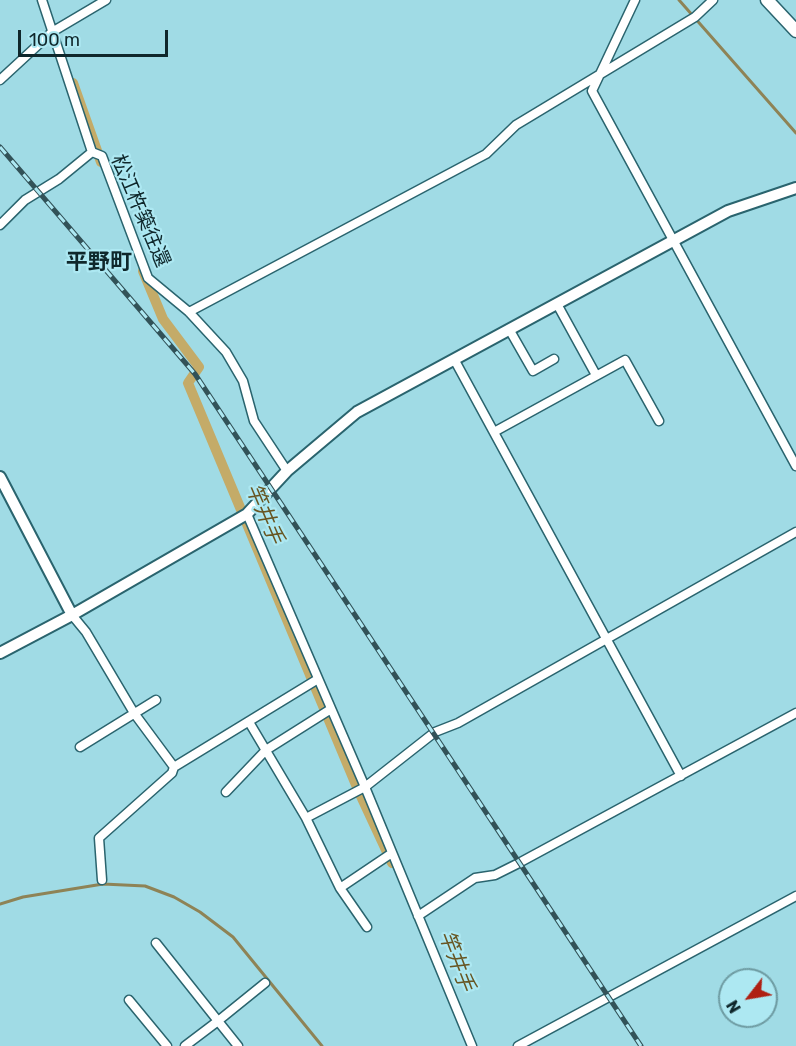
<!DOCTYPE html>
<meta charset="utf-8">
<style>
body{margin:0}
#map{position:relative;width:796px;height:1046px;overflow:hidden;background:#a0dbe5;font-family:Rubik,sans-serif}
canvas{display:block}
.north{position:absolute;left:718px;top:968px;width:60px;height:60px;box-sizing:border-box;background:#ade8f2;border:2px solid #6e9ba2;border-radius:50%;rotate:239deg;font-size:16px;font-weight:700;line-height:24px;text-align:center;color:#0f272b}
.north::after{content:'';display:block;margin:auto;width:21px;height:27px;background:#af2013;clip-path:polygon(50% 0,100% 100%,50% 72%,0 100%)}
.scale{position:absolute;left:18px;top:30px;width:150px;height:27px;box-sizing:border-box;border:3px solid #0f272b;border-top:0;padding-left:8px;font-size:18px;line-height:21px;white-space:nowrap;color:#0f272b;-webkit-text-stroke:4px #ade8f2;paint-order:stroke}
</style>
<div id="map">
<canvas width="796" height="1046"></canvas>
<div class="north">N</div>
<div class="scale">100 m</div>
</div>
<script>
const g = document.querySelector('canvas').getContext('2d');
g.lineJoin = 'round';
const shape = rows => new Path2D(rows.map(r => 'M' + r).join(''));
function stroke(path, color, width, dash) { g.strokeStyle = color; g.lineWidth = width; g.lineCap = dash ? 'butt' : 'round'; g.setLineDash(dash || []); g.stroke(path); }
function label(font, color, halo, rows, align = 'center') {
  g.font = font + ' Rubik,"Noto Sans JP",sans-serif'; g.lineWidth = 4.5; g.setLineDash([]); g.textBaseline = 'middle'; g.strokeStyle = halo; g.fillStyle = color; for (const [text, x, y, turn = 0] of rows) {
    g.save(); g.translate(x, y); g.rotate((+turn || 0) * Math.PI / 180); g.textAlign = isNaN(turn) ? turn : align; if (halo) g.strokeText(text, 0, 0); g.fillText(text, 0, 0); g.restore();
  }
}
stroke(shape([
 [679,0,796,133],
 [0,904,23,897,103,884,145,886,174,897,200,912,233,937,322,1046]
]), '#8e8356', 3);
stroke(shape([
 [73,83,101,162],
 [143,271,163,319,199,367,188,383,359,792,392,863]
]), '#c4ab68', 10);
const minor = shape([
 [42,0,92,152,102,156,148,278,189,312,226,352,243,381,254,421,287,471],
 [635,0,592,91,796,466],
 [0,80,52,32,106,0],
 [0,225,25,200,59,179,92,152],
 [557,304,596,375],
 [189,312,486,154,516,125,695,17,713,0],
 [509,329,533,371,554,359],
 [454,359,681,776],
 [494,432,625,360,659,421],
 [247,514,365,787,472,1046],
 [72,615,86,632,134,713,174,767,318,679],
 [249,722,306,818,340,888,367,927],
 [80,747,156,700],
 [226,792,266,750,331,709],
 [306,818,365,787,435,732,458,723,796,532],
 [102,880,99,838,172,773,174,767],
 [340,888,392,853],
 [418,916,475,878,495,875,517,864,796,713],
 [156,943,218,1021,265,983],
 [129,1000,167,1046],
 [185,1046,218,1021,238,1046],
 [518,1046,796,896]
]);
const tertiary = shape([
 [0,477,72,615],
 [0,653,72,615,247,514,287,471,357,412,728,211,796,188]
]);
const secondary = shape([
 [767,0,796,31]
]);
stroke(minor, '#2a646e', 11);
stroke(tertiary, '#2a646e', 14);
stroke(secondary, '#2a646e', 15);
stroke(minor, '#fff', 8);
stroke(tertiary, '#fff', 10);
stroke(secondary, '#fff', 12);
const rail = shape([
 [0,147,195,374,641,1046]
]);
stroke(rail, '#325258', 5);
stroke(rail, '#ade8f2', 3, [9]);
label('20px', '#0f272b', '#ade8f2', [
 ["松江杵築往還",140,211,67]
]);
label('italic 21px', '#685623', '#ade8f2', [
 ["竿井手",264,514,67],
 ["竿井手",456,961,69]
]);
label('bold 22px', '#0f272b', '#ade8f2', [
 ["平野町",99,263]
]);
</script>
